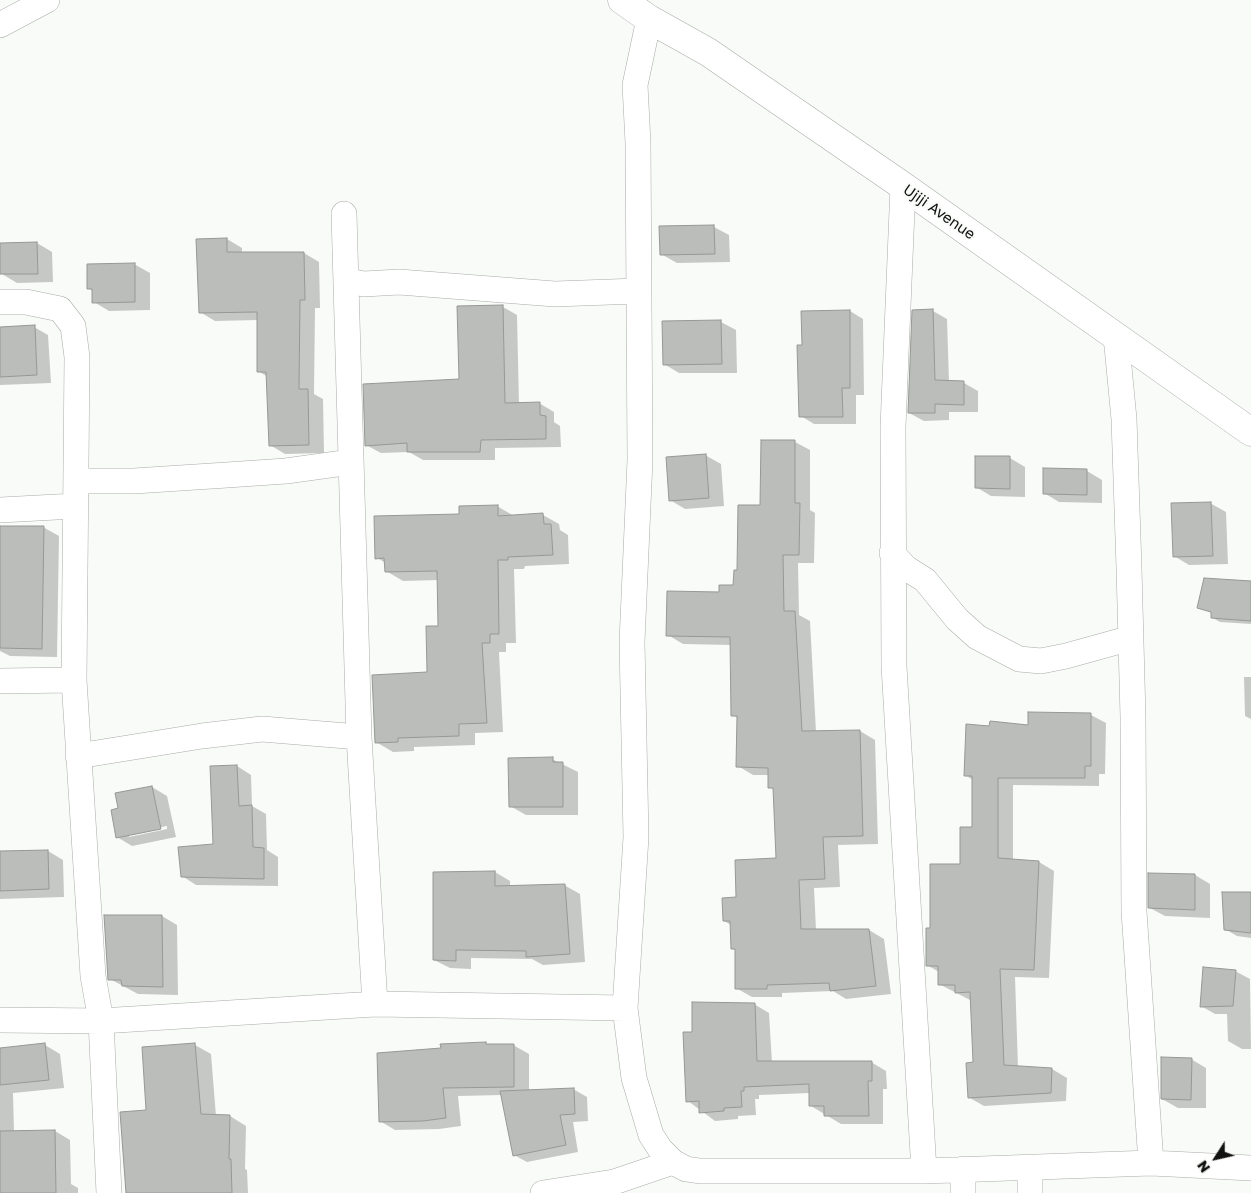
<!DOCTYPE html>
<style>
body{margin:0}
#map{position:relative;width:1251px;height:1193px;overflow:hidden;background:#f8fbf7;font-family:"Golos Text",sans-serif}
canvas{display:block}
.north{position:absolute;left:1191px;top:1133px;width:50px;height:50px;-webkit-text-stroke:4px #f8fbf7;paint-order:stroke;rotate:235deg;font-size:14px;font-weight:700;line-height:20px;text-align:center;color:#111110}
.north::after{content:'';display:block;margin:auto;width:18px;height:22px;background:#111110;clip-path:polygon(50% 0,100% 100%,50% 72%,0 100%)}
</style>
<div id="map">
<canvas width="1251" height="1193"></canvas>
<div class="north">N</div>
</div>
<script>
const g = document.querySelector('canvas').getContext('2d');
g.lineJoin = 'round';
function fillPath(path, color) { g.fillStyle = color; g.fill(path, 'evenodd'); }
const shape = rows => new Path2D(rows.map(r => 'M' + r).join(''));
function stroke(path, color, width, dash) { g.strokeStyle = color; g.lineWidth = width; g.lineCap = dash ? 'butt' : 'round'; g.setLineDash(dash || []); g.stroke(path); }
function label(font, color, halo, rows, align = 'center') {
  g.font = font + ' "Golos Text",sans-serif'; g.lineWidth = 4; g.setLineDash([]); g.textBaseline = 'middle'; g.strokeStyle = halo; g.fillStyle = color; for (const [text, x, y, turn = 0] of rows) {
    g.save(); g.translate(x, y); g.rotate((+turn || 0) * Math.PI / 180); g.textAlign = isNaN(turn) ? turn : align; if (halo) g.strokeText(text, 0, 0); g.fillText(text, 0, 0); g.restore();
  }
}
fillPath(shape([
 [714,227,729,235,730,262,677,263,661,254],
 [227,239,242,248,242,253,304,253,319,262,320,308,315,308,314,394,323,399,324,453,285,454,270,445,268,377,258,371,258,320,215,321,200,312],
 [37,243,52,252,53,282,17,283,2,274],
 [134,264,150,273,150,310,109,311,94,302,93,291,88,288],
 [503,307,517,315,519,404,539,403,554,412,554,422,560,426,561,447,495,448,495,460,423,460,409,452,381,453,366,445,460,381],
 [850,311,863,319,864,395,856,395,856,424,814,424,801,416,803,346],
 [933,311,947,319,949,382,964,383,978,391,978,412,949,412,949,420,924,421,909,413],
 [721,322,736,330,737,373,679,373,664,364],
 [34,327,48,335,51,383,0,385,0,328],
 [795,442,810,450,810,510,815,513,814,563,798,563,799,615,810,621,816,732,860,731,875,740,878,844,838,845,840,887,814,888,816,930,869,930,884,939,891,994,846,999,833,991,782,993,782,997,752,997,736,988,736,951,732,948,731,925,724,921,738,898,777,859,775,790,770,787,770,775,753,775,738,766,738,718,732,715,731,645,683,644,668,635,720,594,734,587,761,507],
 [705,455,721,464,724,506,685,509,670,500],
 [1010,458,1025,467,1025,497,991,496,976,487],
 [1087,471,1102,480,1102,503,1059,502,1044,493],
 [1210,503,1226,512,1228,564,1189,565,1174,556],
 [497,506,514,516,543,515,559,524,560,530,568,535,569,564,525,566,524,569,514,569,516,643,506,643,506,652,499,652,503,732,475,733,475,745,414,747,414,751,393,752,376,742,428,673,439,627,439,580,403,581,386,571,386,563,377,558,461,515],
 [43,527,59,536,57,657,10,656,0,651,0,532],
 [1251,582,1251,624,1220,622,1213,618,1212,613,1199,608],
 [1244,677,1251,677,1251,719,1245,716],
 [1091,715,1106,723,1105,774,1099,774,1099,786,1013,785,1013,860,1039,862,1054,871,1049,978,1015,977,1018,1067,1052,1069,1067,1078,1066,1101,984,1106,970,1098,974,1063,972,1001,939,984,939,972,927,965,932,929,961,865,973,828,973,780,965,775,991,727,1029,726],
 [552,759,578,772,578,815,526,815,510,806],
 [237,766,251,775,252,806,266,814,267,850,278,857,278,886,196,885,182,876,214,845],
 [152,787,167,796,176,837,132,846,117,837,119,809],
 [167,826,167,829,129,837,129,834],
 [48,851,63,860,64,897,0,899,0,852],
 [495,872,510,881,510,886,564,885,580,894,585,962,543,965,532,959,471,958,471,969,450,968,434,960],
 [1195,875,1210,884,1210,918,1165,916,1150,908],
 [1251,893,1251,938,1237,936,1225,929],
 [105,916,162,916,177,925,178,995,138,994,110,979],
 [1235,971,1250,979,1251,1049,1242,1049,1228,1041,1227,1014,1215,1014,1201,1006],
 [754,1004,769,1013,772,1063,871,1062,886,1071,887,1089,883,1089,883,1124,841,1124,811,1106,810,1093,759,1095,759,1099,755,1099,756,1115,738,1116,738,1119,715,1121,688,1101,693,1033],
 [486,1043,490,1046,513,1045,529,1054,529,1091,573,1089,587,1097,588,1121,573,1122,578,1152,527,1162,514,1155,502,1095,458,1096,461,1126,439,1129,395,1130,380,1121,442,1050],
 [45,1045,60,1054,64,1088,13,1093,14,1132,55,1131,70,1140,71,1184,78,1188,78,1193,0,1193,0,1049],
 [195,1045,211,1054,216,1116,230,1116,246,1126,245,1169,247,1170,248,1193,127,1193,148,1112],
 [1191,1059,1206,1068,1206,1108,1178,1108,1162,1099]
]), '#0003');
const building = shape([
 [714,225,715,254,660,255,659,226,714,225],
 [227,238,227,252,304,252,305,300,300,300,299,389,308,389,309,445,269,446,266,372,257,372,257,312,199,313,196,239,227,238],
 [37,242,38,274,0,274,0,243,37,242],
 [135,263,135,302,92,303,92,289,87,289,87,264,135,263],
 [503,305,505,403,540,402,540,415,546,416,546,439,481,440,480,452,407,452,407,443,365,446,363,384,459,379,457,306,503,305],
 [933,309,935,380,964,381,964,405,935,404,935,413,908,413,912,310,933,309],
 [850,310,850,388,842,388,843,417,799,417,797,345,802,345,801,311,850,310],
 [721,320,722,364,663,365,662,321,721,320],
 [35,325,37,375,0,377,0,327,35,325],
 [761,440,795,440,795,503,800,503,799,555,783,555,784,611,795,611,802,731,860,730,863,836,823,837,825,879,799,880,801,929,869,929,876,986,830,991,829,983,767,985,767,989,735,989,735,949,731,949,730,921,723,921,722,898,736,897,735,860,776,858,773,788,768,788,768,768,736,767,737,716,731,716,730,637,666,636,667,591,719,592,719,585,733,585,734,570,737,570,738,505,760,505,761,440],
 [706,454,709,498,669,501,666,457,706,454],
 [975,456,1010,456,1010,489,975,488,975,456],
 [1043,468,1087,469,1087,495,1043,494,1043,468],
 [1211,502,1213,556,1173,557,1171,503,1211,502],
 [498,505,498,516,543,513,544,524,551,524,553,555,508,557,508,560,498,560,499,634,490,634,490,643,482,643,487,723,459,724,459,736,398,738,398,742,375,743,372,675,427,672,426,626,438,626,437,571,385,572,384,558,375,559,374,516,459,514,459,506,498,505],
 [0,526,44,526,42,649,0,648,0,526],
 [1204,578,1251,581,1251,621,1211,618,1211,612,1197,608,1204,578],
 [1028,712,1091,713,1091,766,1085,766,1085,778,998,778,998,858,1039,861,1034,970,1000,969,1004,1065,1052,1068,1051,1093,968,1098,966,1063,973,1062,970,992,955,993,955,985,938,985,938,966,926,966,926,928,930,928,930,864,960,864,960,827,972,827,972,776,964,776,966,724,989,726,990,721,1028,725,1028,712],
 [553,757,553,762,563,762,563,807,509,807,508,758,553,757],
 [237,765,239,806,252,805,253,847,264,848,264,879,181,877,178,847,213,844,210,766,237,765],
 [152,786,161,829,116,838,111,810,118,808,115,793,152,786],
 [48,850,49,889,0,891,0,851,48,850],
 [495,871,495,886,565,884,570,954,526,957,526,951,456,950,456,961,433,960,433,872,495,871],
 [1148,873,1195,874,1195,910,1148,908,1148,873],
 [1222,892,1251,892,1251,933,1224,930,1222,892],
 [104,915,162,915,163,987,122,986,121,980,108,980,104,915],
 [1203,967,1236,970,1233,1006,1200,1007,1203,967],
 [692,1002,755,1003,757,1061,872,1061,872,1081,868,1081,869,1116,824,1116,824,1106,809,1106,809,1084,744,1087,744,1091,741,1091,742,1107,724,1108,724,1111,699,1113,699,1101,686,1102,683,1032,692,1032,692,1002],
 [486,1042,486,1044,514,1044,514,1087,443,1088,446,1118,423,1121,379,1122,377,1053,441,1048,440,1044,486,1042],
 [45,1043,49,1080,0,1085,0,1048,45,1043],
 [195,1043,201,1114,230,1115,229,1159,231,1159,232,1193,126,1193,120,1112,146,1110,142,1047,195,1043],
 [1161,1057,1192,1058,1191,1100,1161,1099,1161,1057],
 [574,1088,575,1114,560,1115,566,1145,513,1156,500,1091,574,1088],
 [55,1130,56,1193,0,1193,0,1131,55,1130]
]);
fillPath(building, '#babdb9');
stroke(building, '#969895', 1);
const street = shape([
 [649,19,635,85,638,143,640,460,632,642,636,837,625,1008,634,1078,651,1135,660,1149,673,1162,686,1169,700,1171,924,1171,1151,1163,1251,1168],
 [0,25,47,0],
 [903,186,893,427,894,666,924,1171],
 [344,214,359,737,375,1004],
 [348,281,364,284,399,282,555,294,638,291],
 [0,302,26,302,60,309,73,326,77,357,74,680,93,976,101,1021,109,1193],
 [1116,336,1124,419,1129,568,1133,717,1134,911,1151,1163],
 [78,481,134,481,227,475,286,471,351,462],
 [0,510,75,506],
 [892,553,906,568,925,580,957,619,977,637,1019,659,1041,661,1066,656,1131,638],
 [0,681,74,680],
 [78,756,202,736,262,729,359,737],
 [0,1020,101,1021,375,1004,625,1008],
 [543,1193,614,1182,673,1162],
 [963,1193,963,1169],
 [1030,1193,1030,1167]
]);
const secondary = shape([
 [622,0,649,19,708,52,903,186,1251,432]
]);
stroke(street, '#a9aca8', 26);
stroke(secondary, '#a9aca8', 29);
stroke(street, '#fff', 25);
stroke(secondary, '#fff', 28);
label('15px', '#111110', '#f8fbf7', [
 ["Ujiji Avenue",939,212,35]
]);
</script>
